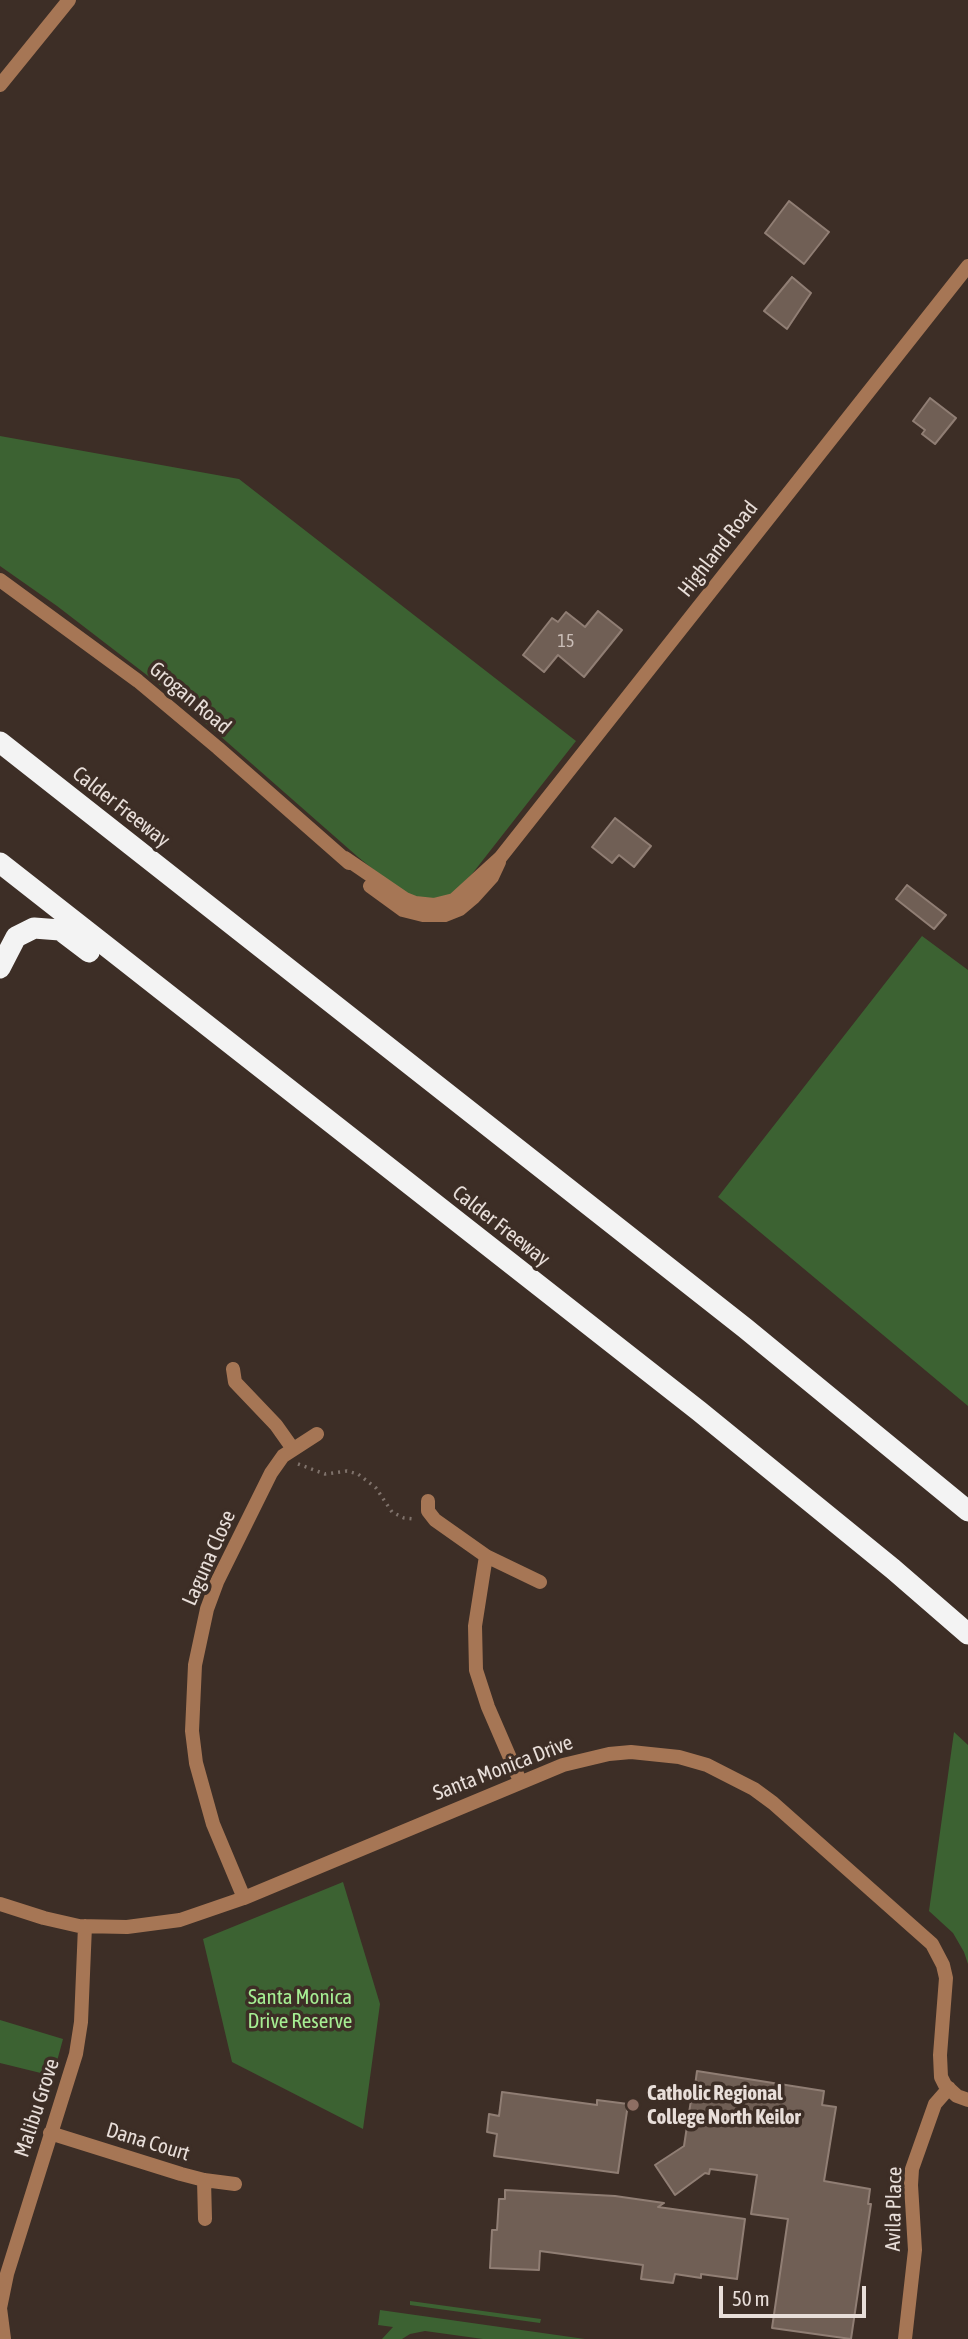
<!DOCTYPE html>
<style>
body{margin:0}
#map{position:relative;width:968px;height:2339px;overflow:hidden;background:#3d2e26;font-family:"Asap Condensed",sans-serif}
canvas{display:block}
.scale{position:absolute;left:719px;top:2286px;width:147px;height:32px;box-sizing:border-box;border:4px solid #e8ded9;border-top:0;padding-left:9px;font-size:21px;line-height:24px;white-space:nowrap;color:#e8ded9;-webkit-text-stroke:5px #3d2e26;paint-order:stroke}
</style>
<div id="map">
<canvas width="968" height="2339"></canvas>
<div class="scale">50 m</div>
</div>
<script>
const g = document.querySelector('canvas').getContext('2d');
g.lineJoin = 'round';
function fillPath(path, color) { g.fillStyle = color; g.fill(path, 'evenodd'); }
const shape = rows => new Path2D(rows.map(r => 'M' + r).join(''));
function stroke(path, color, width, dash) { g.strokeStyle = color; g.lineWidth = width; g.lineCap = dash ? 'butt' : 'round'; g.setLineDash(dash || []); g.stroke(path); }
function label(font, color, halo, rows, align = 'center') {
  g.font = font + ' "Asap Condensed",sans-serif'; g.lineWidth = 7; g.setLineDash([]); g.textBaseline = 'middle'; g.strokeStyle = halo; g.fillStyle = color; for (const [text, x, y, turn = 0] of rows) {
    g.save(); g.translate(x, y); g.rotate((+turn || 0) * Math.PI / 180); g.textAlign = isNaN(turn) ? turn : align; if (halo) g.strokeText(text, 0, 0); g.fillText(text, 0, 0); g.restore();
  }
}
fillPath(shape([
 [0,436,239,479,576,741,472,874,448,898,424,900,400,891,358,857,178,699,57,606,0,566],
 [922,936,968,970,968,1406,718,1197],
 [954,1732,968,1745,968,1964,964,1952,953,1933,929,1911],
 [343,1882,380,2004,363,2129,232,2062,203,1939],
 [0,2020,63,2039,53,2076,0,2063],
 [410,2301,541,2319,540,2323,410,2305],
 [380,2310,585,2339,483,2339,425,2331,410,2334,402,2339,382,2339,393,2327,378,2325]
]), '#3c6232');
const building = shape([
 [789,201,829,232,804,264,765,233,789,201],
 [792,277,811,293,787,329,764,311,792,277],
 [930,398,956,418,935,444,922,434,925,430,913,421,930,398],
 [598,611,622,630,584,677,558,655,544,672,523,655,552,618,558,622,566,612,585,627,598,611],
 [615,818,651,846,634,867,619,855,612,863,592,847,615,818],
 [907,885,946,915,934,929,896,899,907,885],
 [697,2071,824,2091,822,2105,836,2107,824,2181,870,2189,868,2204,871,2204,851,2339,772,2328,788,2219,751,2214,757,2175,710,2169,709,2174,705,2173,675,2195,655,2165,684,2146,693,2087,695,2086,697,2071],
 [502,2092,597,2105,597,2100,628,2104,618,2173,494,2156,497,2134,487,2132,489,2114,499,2116,502,2092],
 [505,2190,615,2196,664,2203,658,2207,745,2219,737,2279,701,2274,701,2278,675,2274,673,2283,641,2279,643,2265,540,2251,539,2270,490,2268,492,2230,497,2230,499,2199,505,2199,505,2190]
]);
fillPath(building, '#705f55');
stroke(building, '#907e74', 2);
stroke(shape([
 [298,1464,325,1474,347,1471,358,1474,376,1488,392,1512,404,1518,414,1519]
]), '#7f726b', 3.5, [2, 5]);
stroke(shape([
 [0,85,69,0],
 [0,580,138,681,218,748,349,863],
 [345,858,405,899,415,903,434,905,454,900,500,858,968,266],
 [370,886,403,910,423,915,445,915,460,909,473,898,492,877,499,862],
 [233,1369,235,1382,276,1425,293,1449],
 [428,1501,428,1511,435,1520,486,1556,540,1582],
 [486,1556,475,1626,476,1670,488,1707,520,1781],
 [244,1898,213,1824,196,1763,192,1731,195,1665,207,1609,217,1582,271,1473,283,1456,317,1434],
 [0,1904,44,1918,79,1926,127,1927,180,1920,244,1898,563,1765,609,1754,631,1752,679,1757,707,1765,754,1789,773,1803,932,1944,943,1965,946,1978,940,2055,941,2077,945,2085,957,2096,968,2100],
 [50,2133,181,2174,204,2180,235,2184],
 [204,2180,205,2219],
 [4,2339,0,2308,7,2274,76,2054,81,2022,85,1926],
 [905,2339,915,2250,911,2185,912,2169,935,2104,949,2088]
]), '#a67655', 14);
stroke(shape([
 [0,742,745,1328,968,1511],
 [0,863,699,1411,893,1569,968,1634],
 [0,968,16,937,34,928,60,930,89,952]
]), '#f3f3f3', 21);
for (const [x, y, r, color] of [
 [633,2105,7,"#8d6e63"]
]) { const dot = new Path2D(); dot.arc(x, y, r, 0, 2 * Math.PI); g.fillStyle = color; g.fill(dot); stroke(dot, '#3d2e26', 2.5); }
label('18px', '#cabeb8', null, [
 ["15",566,641]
]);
label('21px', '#e8ded9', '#3d2e26', [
 ["Highland Road",718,549,-52],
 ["Grogan Road",190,698,40],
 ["Calder Freeway",121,807,38],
 ["Calder Freeway",501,1226,38],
 ["Laguna Close",209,1558,-66],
 ["Santa Monica Drive",503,1768,-21],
 ["Malibu Grove",37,2108,-72],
 ["Dana Court",148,2142,17],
 ["Avila Place",894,2209,-89]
]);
label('21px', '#a6ee93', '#3d2e26', [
 ["Santa Monica",300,1997],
 ["Drive Reserve",300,2021]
]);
label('bold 21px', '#e8ded9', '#3d2e26', [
 ["Catholic Regional",647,2093],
 ["College North Keilor",647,2117]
], 'left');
</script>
